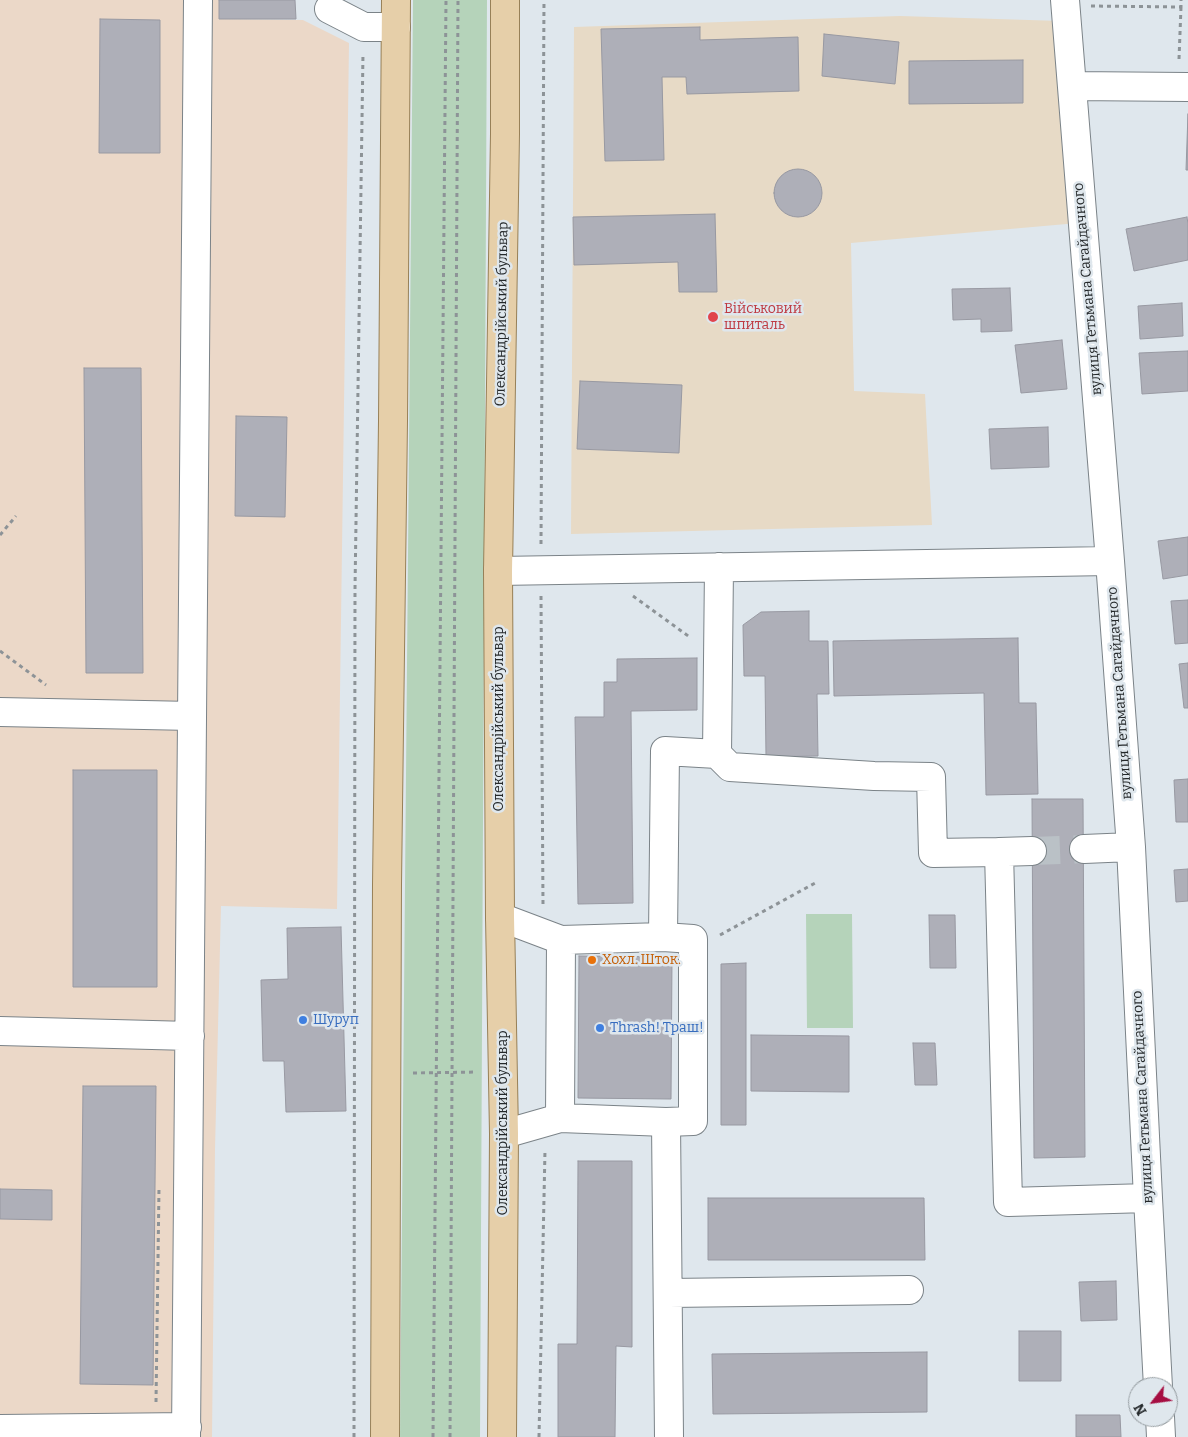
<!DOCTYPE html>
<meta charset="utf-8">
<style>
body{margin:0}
#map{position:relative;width:1188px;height:1437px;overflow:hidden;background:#dfe7ed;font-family:Bitter,serif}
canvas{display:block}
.north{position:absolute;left:1128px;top:1377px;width:50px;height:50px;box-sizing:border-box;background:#dfe7ed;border:1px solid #949b9f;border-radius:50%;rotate:240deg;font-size:14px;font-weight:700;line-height:20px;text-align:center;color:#24282a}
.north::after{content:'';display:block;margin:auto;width:18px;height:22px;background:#a60e42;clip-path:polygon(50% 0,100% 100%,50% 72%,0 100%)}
</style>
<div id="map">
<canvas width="1188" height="1437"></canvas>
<div class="north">N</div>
</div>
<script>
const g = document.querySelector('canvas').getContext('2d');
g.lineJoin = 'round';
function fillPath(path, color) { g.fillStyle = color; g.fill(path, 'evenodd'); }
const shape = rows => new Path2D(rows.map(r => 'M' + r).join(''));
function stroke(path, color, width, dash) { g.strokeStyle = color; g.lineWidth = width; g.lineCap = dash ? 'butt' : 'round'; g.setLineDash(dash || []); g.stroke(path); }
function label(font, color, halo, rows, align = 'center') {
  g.font = font + ' Bitter,serif'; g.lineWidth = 5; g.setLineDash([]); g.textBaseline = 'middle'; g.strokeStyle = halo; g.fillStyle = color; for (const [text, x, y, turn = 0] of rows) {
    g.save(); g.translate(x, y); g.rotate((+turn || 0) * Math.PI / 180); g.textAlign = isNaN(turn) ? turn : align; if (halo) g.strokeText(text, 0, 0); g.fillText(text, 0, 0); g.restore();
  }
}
fillPath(shape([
 [0,0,219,0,219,19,303,20,349,43,337,909,221,906,215,1149,212,1437,0,1437]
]), '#ebd8c8');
fillPath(shape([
 [900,16,1061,21,1078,223,851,243,854,391,925,394,932,525,571,534,574,27]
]), '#e7dac6');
fillPath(shape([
 [413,0,487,0,480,1437,400,1437],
 [806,914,852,914,853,1028,807,1028]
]), '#b5d3ba');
const building = shape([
 [219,0,295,0,296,19,219,19,219,0],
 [100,19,160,20,160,153,99,153,100,19],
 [700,27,700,40,798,37,799,91,687,94,686,77,662,77,664,160,605,161,601,29,700,27],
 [824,34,899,42,895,84,822,76,824,34],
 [1023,60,1023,103,909,104,909,61,1023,60],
 [1188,114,1188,170,1186,170,1188,114],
 '774 193a24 24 0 1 1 48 0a24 24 0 1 1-48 0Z',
 [715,214,717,292,679,292,678,262,574,265,573,217,715,214],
 [1187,217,1188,224,1188,260,1134,271,1126,229,1187,217],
 [1010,288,1012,331,981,332,981,319,953,320,952,289,1010,288],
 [1182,303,1183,336,1140,339,1138,306,1182,303],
 [1062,340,1067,389,1021,393,1015,345,1062,340],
 [1188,351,1188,391,1142,394,1139,353,1188,351],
 [84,368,141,368,143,673,86,673,84,368],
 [580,381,682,385,679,453,577,449,580,381],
 [236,416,287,417,285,517,235,516,236,416],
 [1048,427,1049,467,991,469,989,429,1048,427],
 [1188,537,1188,575,1163,579,1158,541,1188,537],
 [1188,600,1188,643,1175,644,1171,601,1188,600],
 [809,611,809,641,828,641,829,694,817,694,818,756,766,757,765,676,744,676,743,625,761,612,809,611],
 [1018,638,1019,703,1036,703,1038,794,986,795,984,693,834,696,833,641,1018,638],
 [697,658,697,710,631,711,633,903,578,904,575,717,604,717,604,682,617,682,617,659,697,658],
 [1188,663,1188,708,1184,708,1179,664,1188,663],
 [73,770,157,770,157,987,73,987,73,770],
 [1188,779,1188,822,1176,822,1174,780,1188,779],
 [1032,799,1083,799,1085,1157,1034,1158,1032,799],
 [1188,869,1188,901,1176,902,1174,870,1188,869],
 [929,915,955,915,956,968,930,968,929,915],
 [341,927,346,1111,286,1112,284,1061,263,1061,261,980,288,979,287,928,341,927],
 [579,956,672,957,671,1099,578,1098,579,956],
 [746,963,746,1125,721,1125,721,964,746,963],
 [751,1035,849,1036,849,1092,751,1091,751,1035],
 [913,1043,935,1043,937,1085,915,1085,913,1043],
 [83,1086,156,1086,153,1385,80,1384,83,1086],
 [578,1161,632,1161,632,1347,616,1346,615,1437,558,1437,558,1344,577,1344,578,1161],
 [0,1189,52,1190,52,1220,0,1219,0,1189],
 [708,1198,924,1198,925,1260,708,1260,708,1198],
 [1116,1281,1117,1320,1081,1321,1079,1282,1116,1281],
 [1019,1331,1061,1331,1061,1381,1019,1381,1019,1331],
 [927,1352,927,1412,713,1414,712,1354,927,1352],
 [1076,1415,1120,1415,1121,1437,1076,1437,1076,1415]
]);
fillPath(building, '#aeafb8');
stroke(building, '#9899a2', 1);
stroke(shape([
 [1032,851,1084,849]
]), '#bac1c6', 28, [28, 14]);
const minor = shape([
 [1065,0,1110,561,1131,847,1148,1198,1158,1387],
 [329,9,364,27,396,27],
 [1072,86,1188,87],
 [498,571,1110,561],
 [0,712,192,716],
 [717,754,719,567],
 [1084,849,1131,847],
 [999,852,1032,851],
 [500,917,561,940,560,1118,504,1134],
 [561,940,663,937],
 [0,1031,190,1036],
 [560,1118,666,1122],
 [669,1293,909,1290],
 [1160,1417,1161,1437],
 [0,1429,187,1427],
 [186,1437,198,0],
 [669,1437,666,1122,693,1121,693,939,663,937,665,751,717,754,730,767,874,776,931,777,933,853,999,852,1008,1202,1148,1198]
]);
const major = shape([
 [385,1437,387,884,393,421,396,0],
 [502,1437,504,1134,500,917,498,571,505,134,505,0]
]);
stroke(minor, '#7b8388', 30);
stroke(major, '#978058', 30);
stroke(shape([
 [1091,6,1181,7,1181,0],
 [1179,59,1181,7],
 [0,535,16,516],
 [541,544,544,0],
 [541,596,543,904],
 [633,596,691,638],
 [0,651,46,685],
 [720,935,817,882],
 [413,1073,477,1072],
 [156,1402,159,1188],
 [354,1437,355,589,363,53],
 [433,1437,446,0],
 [450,1437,458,0],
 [539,1437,545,1150]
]), '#8d9397', 3, [4, 4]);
stroke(minor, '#fff', 28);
stroke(major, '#e6cfa9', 28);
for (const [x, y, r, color] of [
 [713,317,6,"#e0444e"],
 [592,960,5,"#e8710a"],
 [303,1020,5,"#3f7fe0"],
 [600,1028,5,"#3f7fe0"]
]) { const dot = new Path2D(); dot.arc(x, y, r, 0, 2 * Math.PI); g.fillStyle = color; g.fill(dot); stroke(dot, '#dfe7ed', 2); }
label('14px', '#24282a', '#dfe7ed', [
 ["вулиця Гетьмана Сагайдачного",1088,289,-95],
 ["Олександрійський бульвар",502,314,-89],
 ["вулиця Гетьмана Сагайдачного",1120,693,-94],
 ["Олександрійський бульвар",499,719,-90],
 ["вулиця Гетьмана Сагайдачного",1143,1097,-93],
 ["Олександрійський бульвар",503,1123,-90]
]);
label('14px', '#be3a42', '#dfe7ed', [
 ["Військовий",724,309],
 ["шпиталь",724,325]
], 'left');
label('14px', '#c56008', '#dfe7ed', [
 ["Хохл. Шток.",602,960]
], 'left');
label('14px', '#366cbe', '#dfe7ed', [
 ["Шуруп",313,1020],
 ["Thrash! Траш!",610,1028]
], 'left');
</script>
